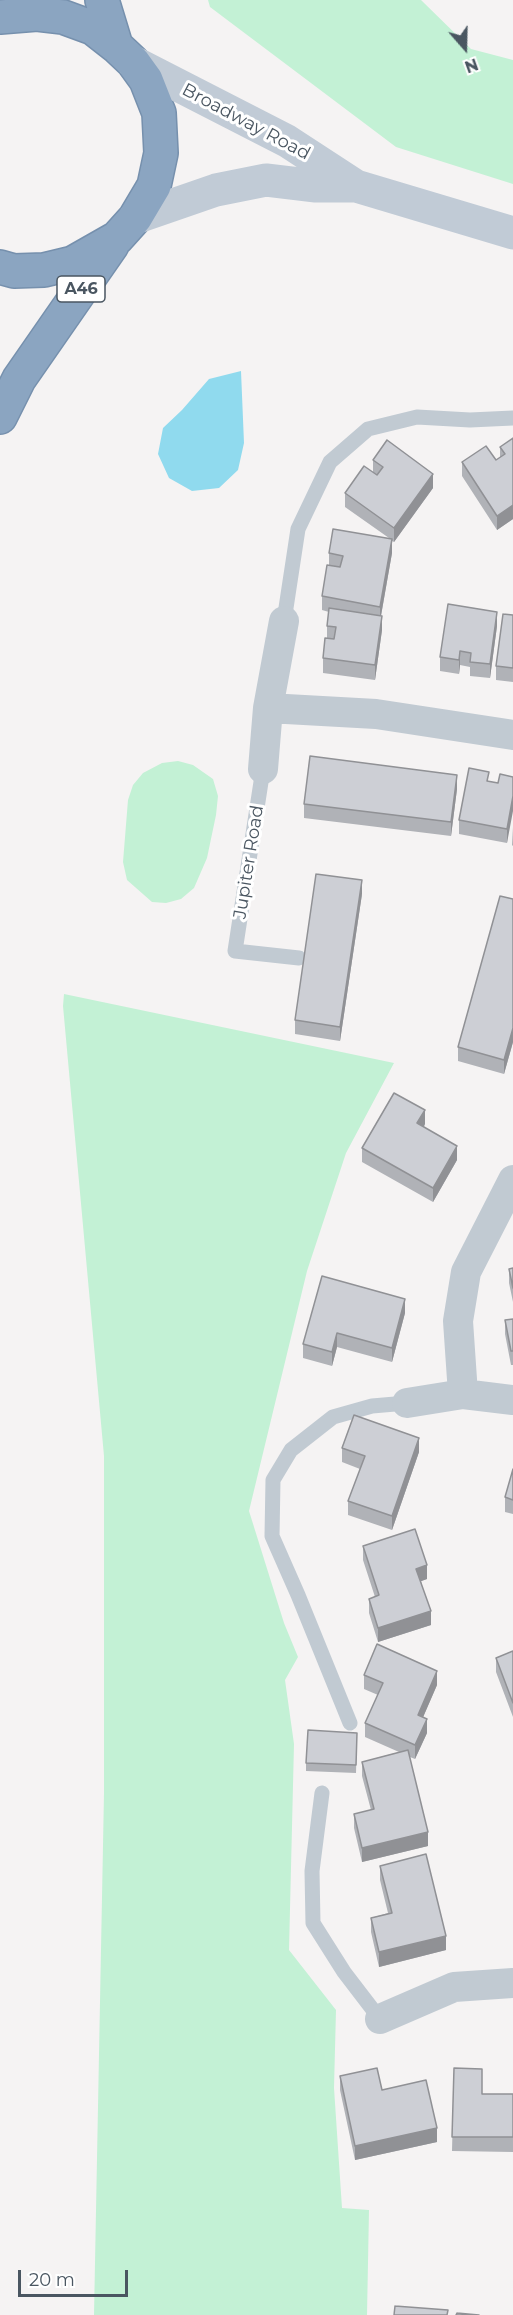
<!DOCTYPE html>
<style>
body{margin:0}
#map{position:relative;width:513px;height:2315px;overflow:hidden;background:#f5f3f3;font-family:Montserrat,sans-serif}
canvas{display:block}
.north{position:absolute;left:435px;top:18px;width:60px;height:60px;-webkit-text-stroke:4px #fff;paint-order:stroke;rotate:160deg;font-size:16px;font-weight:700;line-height:24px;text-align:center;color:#4a5661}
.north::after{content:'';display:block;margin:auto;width:21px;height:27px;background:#4a5661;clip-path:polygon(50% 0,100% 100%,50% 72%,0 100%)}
.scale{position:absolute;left:18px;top:2270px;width:110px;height:27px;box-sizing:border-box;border:3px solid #4a5661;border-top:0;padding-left:8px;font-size:18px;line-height:21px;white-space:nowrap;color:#4a5661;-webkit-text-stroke:4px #fff;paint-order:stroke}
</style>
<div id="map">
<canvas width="513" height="2315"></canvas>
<div class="north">N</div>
<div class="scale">20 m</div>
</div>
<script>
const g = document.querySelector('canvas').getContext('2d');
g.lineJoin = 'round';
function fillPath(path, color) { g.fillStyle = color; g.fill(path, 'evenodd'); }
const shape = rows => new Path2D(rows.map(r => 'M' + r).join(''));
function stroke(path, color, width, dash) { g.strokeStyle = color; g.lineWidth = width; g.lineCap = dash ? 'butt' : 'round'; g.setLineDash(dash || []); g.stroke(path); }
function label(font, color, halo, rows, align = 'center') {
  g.font = font + ' Montserrat,sans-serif'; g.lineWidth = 6; g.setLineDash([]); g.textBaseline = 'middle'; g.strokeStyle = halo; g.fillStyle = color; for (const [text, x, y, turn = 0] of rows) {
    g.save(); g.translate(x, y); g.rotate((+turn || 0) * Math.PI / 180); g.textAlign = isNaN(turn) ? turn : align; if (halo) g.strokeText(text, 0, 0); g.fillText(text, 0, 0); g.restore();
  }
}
fillPath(shape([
 [208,0,421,0,471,49,513,60,513,184,396,147,210,7],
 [178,761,193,765,213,779,218,796,216,815,207,858,194,888,181,899,166,903,152,902,127,880,123,862,128,800,133,785,143,773,162,763],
 [64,994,394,1063,346,1153,307,1271,249,1511,284,1623,298,1657,285,1680,294,1744,289,1950,336,2010,334,2088,342,2208,369,2210,367,2315,94,2315,104,1793,104,1456,63,1006]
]), '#c3f1d5');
fillPath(shape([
 [241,371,244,443,238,470,219,488,192,491,169,478,158,454,163,428,182,410,209,379]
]), '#90daee');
const highway = shape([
 [102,0,116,46],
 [0,17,37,14,63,17,93,28,116,46,133,62,146,80,159,113,161,153,154,186,135,218,117,238,73,263,44,270,14,271,0,267],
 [0,417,19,379,112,245]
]);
stroke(highway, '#7690ad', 36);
stroke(shape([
 [284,621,298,529,330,462,368,429,417,417,470,420,513,418],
 [263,769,235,951,299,958],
 [350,1723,298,1595,272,1536,273,1480,291,1450,333,1417,372,1406,407,1403],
 [322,1793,312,1871,313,1923,344,1972,380,2019]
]), '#c1cad2', 15);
stroke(shape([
 [268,708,376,714,513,735],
 [263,769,268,708,284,621],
 [463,1394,458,1321,466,1272,513,1180],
 [407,1403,463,1394,513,1400],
 [380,2019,454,1987,513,1983]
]), '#c1cad2', 30);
stroke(shape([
 [133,62,287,141,356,186],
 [135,218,216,190,266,180,316,186,356,186,513,233]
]), '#c1cbd6', 33);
stroke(highway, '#8ba5c1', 33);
fillPath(shape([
 [513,438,513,519,497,530,462,476,462,462,496,460,500,458,500,447],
 [373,460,433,488,394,542,392,541,392,553,381,616,382,630,375,680,323,673,323,658,327,638,327,626,329,612,322,610,322,596,329,566,329,553,389,538,345,507,345,493,373,473],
 [513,615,513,682,496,680,496,666],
 [497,626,490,678,470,676,470,667,460,665,459,674,440,671,440,657],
 [513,777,507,843,459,834,459,820,489,781,498,783],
 [457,789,451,836,304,818,304,804],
 [513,827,513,846,512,845],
 [362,894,340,1041,295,1034,295,1020],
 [513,899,513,1042,504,1074,458,1061,458,1047],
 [425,1124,424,1127,457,1160,433,1202,362,1162,362,1148],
 [513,1268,513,1302,509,1283,509,1269],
 [405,1299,405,1313,392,1362,337,1347,332,1366,303,1358,303,1344],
 [513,1319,513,1365,511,1365,505,1334,505,1320],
 [342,1448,419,1452,392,1530,348,1515,348,1501,360,1469,342,1462],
 [513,1469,513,1514,505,1512,505,1497],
 [363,1546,427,1579,421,1581,431,1625,378,1642,369,1613,369,1599,375,1597,363,1560],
 [513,1651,513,1717,496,1672,496,1658],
 [364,1675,437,1685,423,1717,427,1733,415,1759,410,1757,428,1846,362,1862,354,1828,354,1814,371,1810,362,1776,362,1762,399,1752,365,1737,365,1723,378,1695,364,1689],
 [357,1733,356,1773,306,1771,306,1763],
 [380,1866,446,1950,379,1967,371,1932,371,1918,388,1913,380,1880],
 [454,2068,482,2094,513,2094,513,2152,452,2151],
 [340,2076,382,2090,437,2142,355,2160,340,2090]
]), '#b0b2b7');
fillPath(shape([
 [433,474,433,488,394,542,394,528],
 [513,505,513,519,497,530,497,516],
 [392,539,392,553,380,621,380,607],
 [497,612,497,626,490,678,490,664],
 [382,616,382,630,375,680,375,665],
 [460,651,460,665,459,674,459,660],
 [457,775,457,789,451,836,451,822],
 [513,796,513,811,507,843,507,829],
 [362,880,362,894,340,1041,340,1027],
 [513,1028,513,1042,504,1074,504,1060],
 [425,1110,425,1124,417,1138,417,1123],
 [457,1146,457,1160,433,1202,433,1188],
 [405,1299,405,1313,392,1362,392,1348],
 [337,1333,337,1347,332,1366,332,1352],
 [419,1438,419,1452,392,1530,392,1516],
 [427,1565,427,1579,416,1583,416,1569],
 [431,1611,431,1625,378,1642,378,1628],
 [437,1671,437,1685,418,1729,418,1715],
 [427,1719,427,1733,415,1759,415,1745],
 [428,1832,428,1846,362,1862,362,1848],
 [446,1936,446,1950,379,1967,379,1952],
 [437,2128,437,2142,355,2160,355,2146]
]), '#909195');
const building = shape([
 [513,438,513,505,497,516,462,462,486,446,496,460,505,454,500,447,513,438],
 [387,440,433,474,394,528,345,493,364,466,377,475,383,467,373,460,387,440],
 [333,529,392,539,380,607,322,596,327,565,340,567,343,556,329,553,333,529],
 [448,604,497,612,490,664,470,662,471,653,460,651,459,660,440,657,448,604],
 [329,608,382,616,375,665,323,658,325,638,334,639,336,627,327,626,329,608],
 [503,614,513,615,513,668,496,666,503,614],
 [310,756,457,775,451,822,304,804,310,756],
 [469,768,489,772,487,781,498,783,500,774,513,777,513,796,507,829,459,820,469,768],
 [316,874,362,880,340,1027,295,1020,316,874],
 [500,896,513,899,513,1028,504,1060,458,1047,500,896],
 [394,1093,425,1110,417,1123,457,1146,433,1188,362,1148,394,1093],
 [513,1268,513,1288,509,1269,513,1268],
 [322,1276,405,1299,392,1348,337,1333,332,1352,303,1344,322,1276],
 [513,1319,513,1351,511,1351,505,1320,513,1319],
 [354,1415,419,1438,392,1516,348,1501,365,1456,342,1448,354,1415],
 [513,1469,513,1500,505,1497,513,1469],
 [415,1529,427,1565,416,1569,431,1611,378,1628,369,1599,379,1595,363,1546,415,1529],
 [377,1644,437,1671,418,1715,427,1719,415,1745,365,1723,383,1683,364,1675,377,1644],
 [513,1651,513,1703,496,1658,513,1651],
 [308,1730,357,1733,356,1765,306,1763,308,1730],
 [408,1750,428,1832,362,1848,354,1814,374,1809,362,1762,408,1750],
 [426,1854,446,1936,379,1952,371,1918,392,1913,380,1866,426,1854],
 [377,2068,382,2090,426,2080,437,2128,355,2146,340,2076,377,2068],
 [454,2068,482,2069,482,2094,513,2094,513,2137,452,2137,454,2068],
 [395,2306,448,2310,447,2315,394,2315,395,2306],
 [457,2313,479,2315,456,2315,457,2313]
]);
fillPath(building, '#cdcfd5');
stroke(building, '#909195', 1.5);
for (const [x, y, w] of [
 [81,289,48]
]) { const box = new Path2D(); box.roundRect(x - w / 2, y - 13, w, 26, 4.5); g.fillStyle = '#fff'; g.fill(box); stroke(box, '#4a5661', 1.5); }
label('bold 16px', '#4a5661', null, [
 ["A46",81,289]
]);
label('18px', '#4a5661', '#fff', [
 ["Broadway Road",246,122,28],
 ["Jupiter Road",249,862,-81]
]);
</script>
